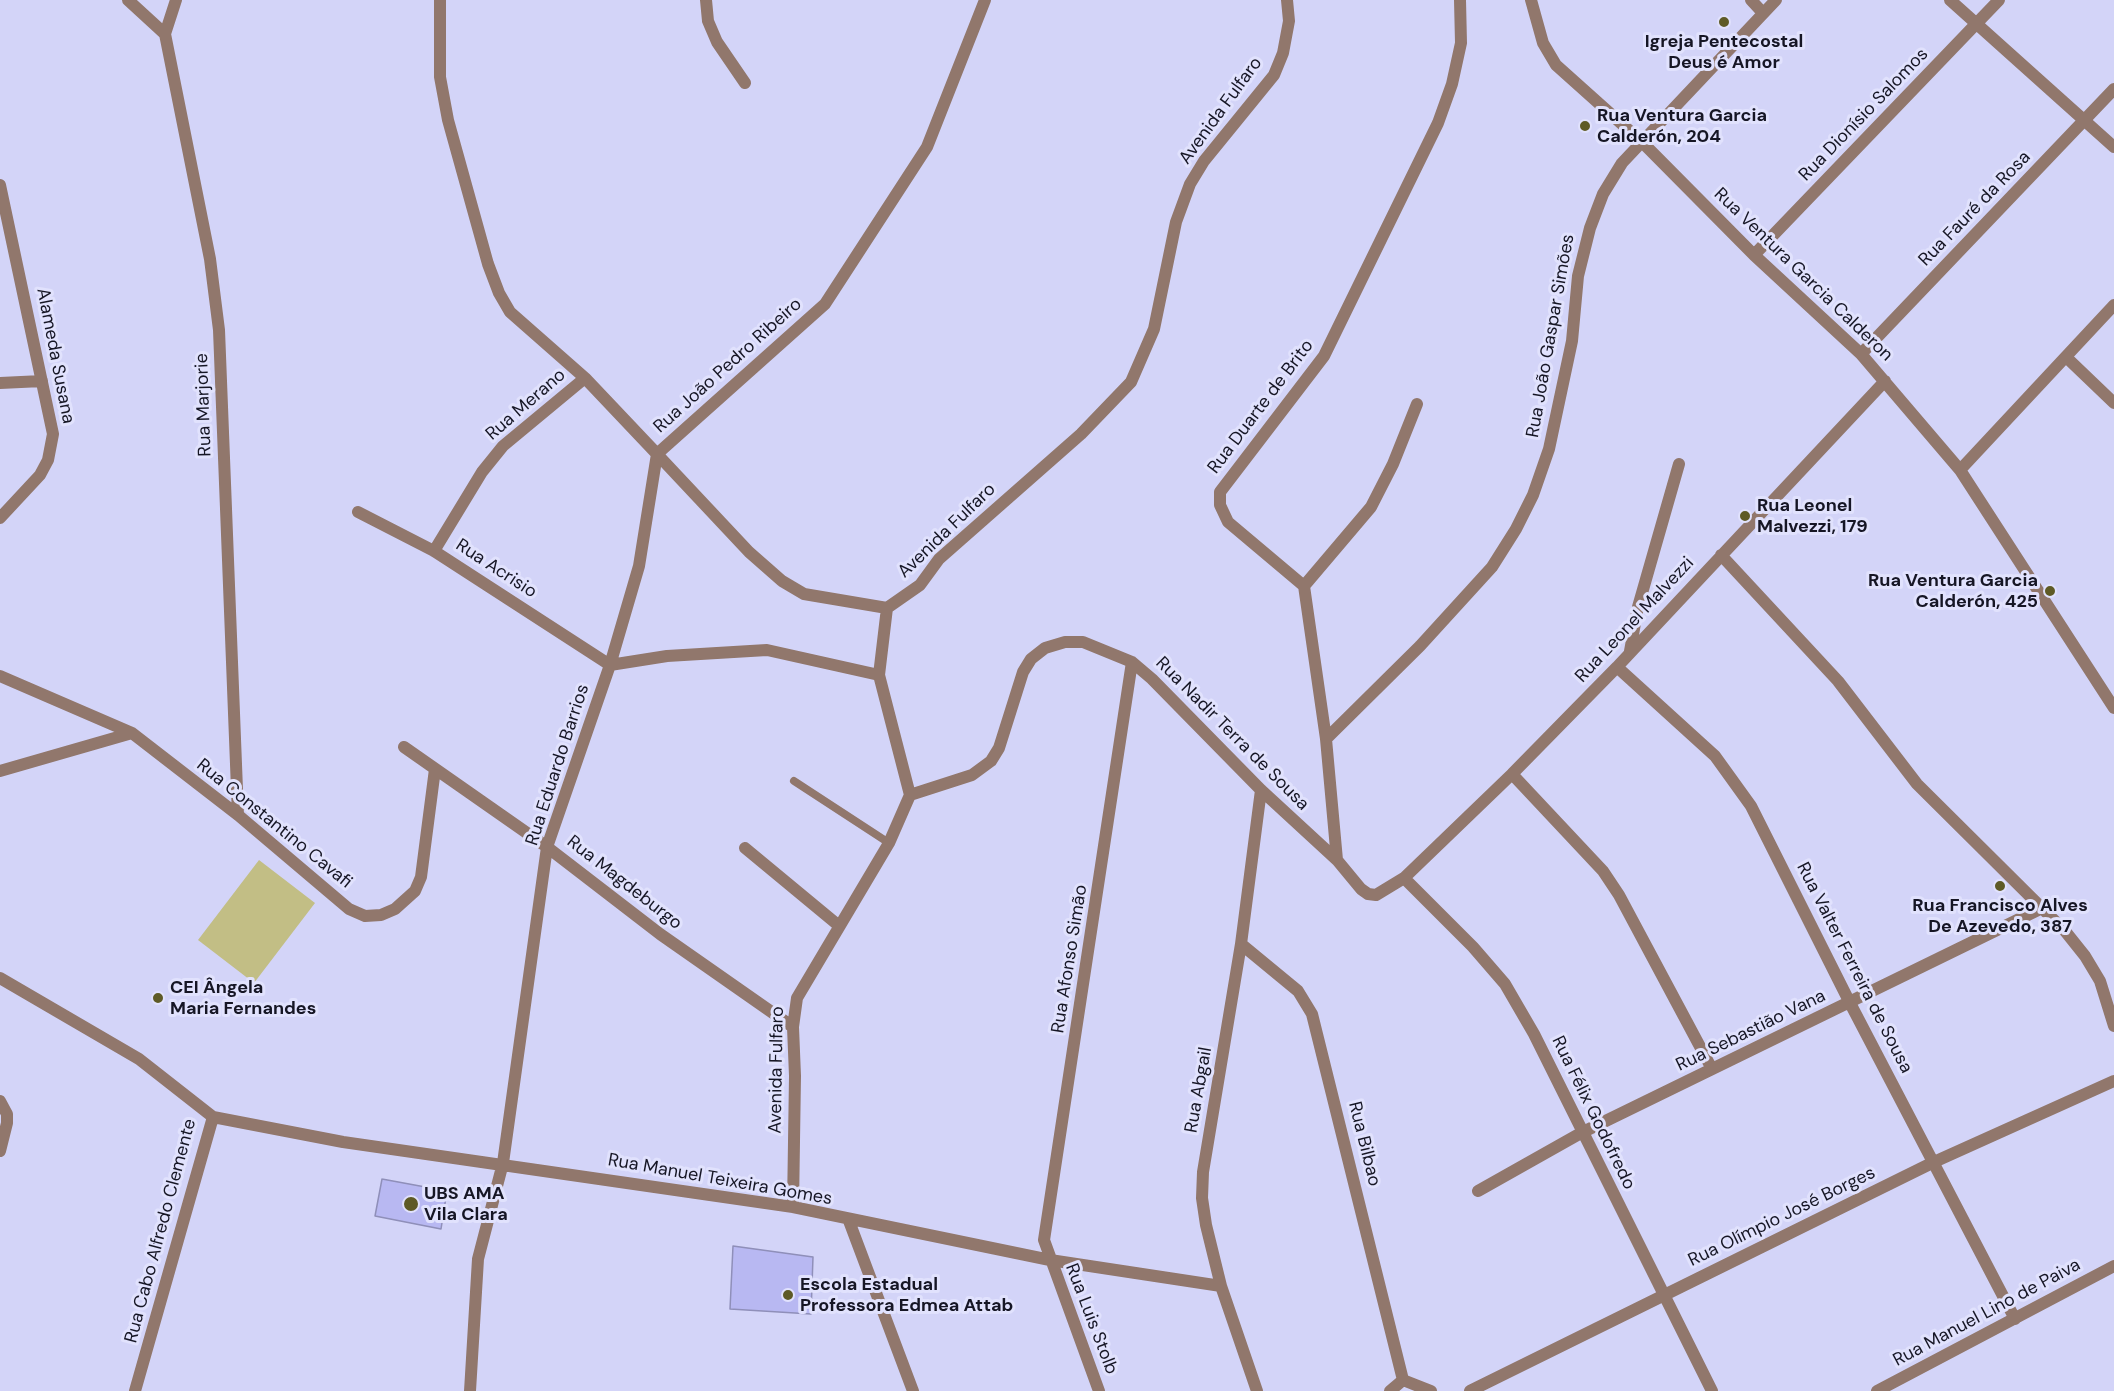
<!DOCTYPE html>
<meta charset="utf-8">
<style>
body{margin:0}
canvas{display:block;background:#d3d4f8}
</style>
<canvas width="2114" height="1391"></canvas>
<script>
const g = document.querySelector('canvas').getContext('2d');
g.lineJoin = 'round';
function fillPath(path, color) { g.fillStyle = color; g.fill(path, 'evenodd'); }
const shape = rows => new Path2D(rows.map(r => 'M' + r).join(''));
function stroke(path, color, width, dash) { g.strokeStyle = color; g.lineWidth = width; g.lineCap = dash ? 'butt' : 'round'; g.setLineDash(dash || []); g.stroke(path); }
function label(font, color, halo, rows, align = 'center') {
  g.font = font + ' "DM Sans",sans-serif'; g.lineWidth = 6; g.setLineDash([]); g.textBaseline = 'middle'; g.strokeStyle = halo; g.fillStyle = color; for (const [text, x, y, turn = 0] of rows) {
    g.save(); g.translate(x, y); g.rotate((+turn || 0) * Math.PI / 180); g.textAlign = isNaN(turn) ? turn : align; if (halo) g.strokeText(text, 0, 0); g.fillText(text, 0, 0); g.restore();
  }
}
fillPath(shape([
 [259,860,315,903,254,983,198,940]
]), '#c2be85');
const building = shape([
 [382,1179,447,1191,441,1229,375,1216,382,1179],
 [733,1246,813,1257,811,1314,730,1309,733,1246]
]);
fillPath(building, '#b8b8f2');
stroke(building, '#8f8fb9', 1.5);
stroke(shape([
 [794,781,889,843]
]), '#91776c', 8);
stroke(shape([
 [128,0,165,34],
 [176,0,165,34,210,259,219,330,238,815],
 [440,0,440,77,448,120,488,264,499,293,510,312,585,378,657,454,825,304,927,147,985,0],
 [706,0,708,21,717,42,745,83],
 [1531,0,1543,43,1556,65,1642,142,1754,255,1861,354,1960,470,2114,708],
 [1751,0,1763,13],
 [1950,0,2114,147],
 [0,185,53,434,48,460,40,475,0,518],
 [1754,255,1999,0],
 [1861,354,2114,89],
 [2066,357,2114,403],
 [0,383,42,381],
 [657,454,749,552,782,581,804,594,887,608],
 [1960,470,2114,305],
 [358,512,434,551,610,665,667,656,767,650,879,675],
 [434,551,482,472,503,446,585,378],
 [1721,555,1838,681,1917,784,2065,931,2085,956,2100,981,2114,1026],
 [1304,586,1371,507,1393,464,1417,404],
 [1630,651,1638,607,1679,464],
 [1617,667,1715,756,1751,806,1850,1003,2015,1319],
 [0,676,132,733,238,815,349,909,365,916,381,915,395,909,415,891,421,877,435,769],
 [1326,739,1420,646,1492,567,1516,529,1533,495,1549,449,1572,341,1578,276,1590,228,1603,194,1622,163,1776,0],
 [404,747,547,847,660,934,793,1027],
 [0,771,132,733],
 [1512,774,1603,871,1619,895,1712,1069],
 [910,795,972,775,991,761,999,748,1023,672,1031,659,1045,648,1065,642,1083,642,1132,662,1152,679,1261,790,1337,860,1361,889,1368,894,1376,895,1404,878,1512,774,1617,667,1885,381],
 [745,848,838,925],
 [1337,860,1326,739,1304,586,1228,522,1220,505,1220,492,1324,356,1438,123,1452,84,1461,43,1460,0],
 [1404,878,1473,947,1505,984,1534,1034,1712,1391],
 [1241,944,1298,991,1312,1014,1403,1380],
 [0,978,139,1059,213,1117],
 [0,1101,7,1114,7,1123,0,1151],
 [213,1117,343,1142,793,1207,1050,1260,1221,1286],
 [1478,1191,1581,1133,2042,908],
 [793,1207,795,1076,793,1027,797,998,889,843,910,795,879,675,887,608,920,585,939,559,1081,434,1131,382,1154,329,1176,222,1190,184,1204,161,1274,75,1283,53,1289,21,1287,0],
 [849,1221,913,1391],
 [1403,1380,1431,1391],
 [135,1391,213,1117],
 [470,1391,478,1259,503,1163,547,847,610,665,639,566,657,454],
 [1099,1391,1044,1240,1132,662],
 [1257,1391,1221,1286,1206,1225,1202,1198,1203,1172,1241,944,1261,790],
 [1390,1391,1403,1380],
 [1470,1391,1934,1162,2114,1081],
 [1877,1391,2114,1266]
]), '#91776c', 12);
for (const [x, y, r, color] of [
 [1724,22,6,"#5e5a26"],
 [1585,126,6,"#5e5a26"],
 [1745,516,6,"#5e5a26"],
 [2050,591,6,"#5e5a26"],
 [2000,886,6,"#5e5a26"],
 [158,998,6,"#5e5a26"],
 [411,1204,8,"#5e5a26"],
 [788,1295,6,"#5e5a26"]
]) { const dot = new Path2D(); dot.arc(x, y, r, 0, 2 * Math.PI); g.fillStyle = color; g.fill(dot); stroke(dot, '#e1e2fd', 2); }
label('bold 18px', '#161625', '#e1e2fd', [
 ["Igreja Pentecostal",1724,42,"center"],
 ["Deus é Amor",1724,63,"center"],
 ["Rua Ventura Garcia",1597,116],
 ["Calderón, 204",1597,137],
 ["Rua Leonel",1757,506],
 ["Malvezzi, 179",1757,527],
 ["Rua Ventura Garcia",2038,581,"right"],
 ["Calderón, 425",2038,602,"right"],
 ["Rua Francisco Alves",2000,906,"center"],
 ["De Azevedo, 387",2000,927,"center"],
 ["CEI Ângela",170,988],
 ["Maria Fernandes",170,1009],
 ["UBS AMA",424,1194],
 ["Vila Clara",424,1215],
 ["Escola Estadual",800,1285],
 ["Professora Edmea Attab",800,1306]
], 'left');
label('18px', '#161625', '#e1e2fd', [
 ["Avenida Fulfaro",1221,111,-54],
 ["Rua Dionísio Salomos",1864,115,-46],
 ["Rua Fauré da Rosa",1975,209,-46],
 ["Rua Ventura Garcia Calderon",1803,275,44],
 ["Rua João Gaspar Simões",1551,336,-80],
 ["Alameda Susana",55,356,79],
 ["Rua João Pedro Ribeiro",728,366,-42],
 ["Rua Marjorie",204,405,-92],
 ["Rua Merano",526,405,-41],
 ["Rua Duarte de Brito",1261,407,-53],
 ["Avenida Fulfaro",947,531,-44],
 ["Rua Acrisio",496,569,33],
 ["Rua Leonel Malvezzi",1635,620,-47],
 ["Rua Nadir Terra de Sousa",1232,734,45],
 ["Rua Eduardo Barrios",558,765,-72],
 ["Rua Constantino Cavafi",274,824,39],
 ["Rua Magdeburgo",624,883,38],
 ["Rua Afonso Simão",1070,959,-81],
 ["Rua Valter Ferreira de Sousa",1854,968,63],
 ["Rua Sebastião Vana",1751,1031,-26],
 ["Avenida Fulfaro",777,1070,-89],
 ["Rua Abgail",1199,1090,-80],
 ["Rua Félix Godofredo",1593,1113,64],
 ["Rua Bilbao",1364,1144,76],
 ["Rua Manuel Teixeira Gomes",720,1180,10],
 ["Rua Olímpio José Borges",1782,1217,-26],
 ["Rua Cabo Alfredo Clemente",161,1231,-75],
 ["Rua Manuel Lino de Paiva",1987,1313,-28],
 ["Rua Luis Stolb",1091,1319,69]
]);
</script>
